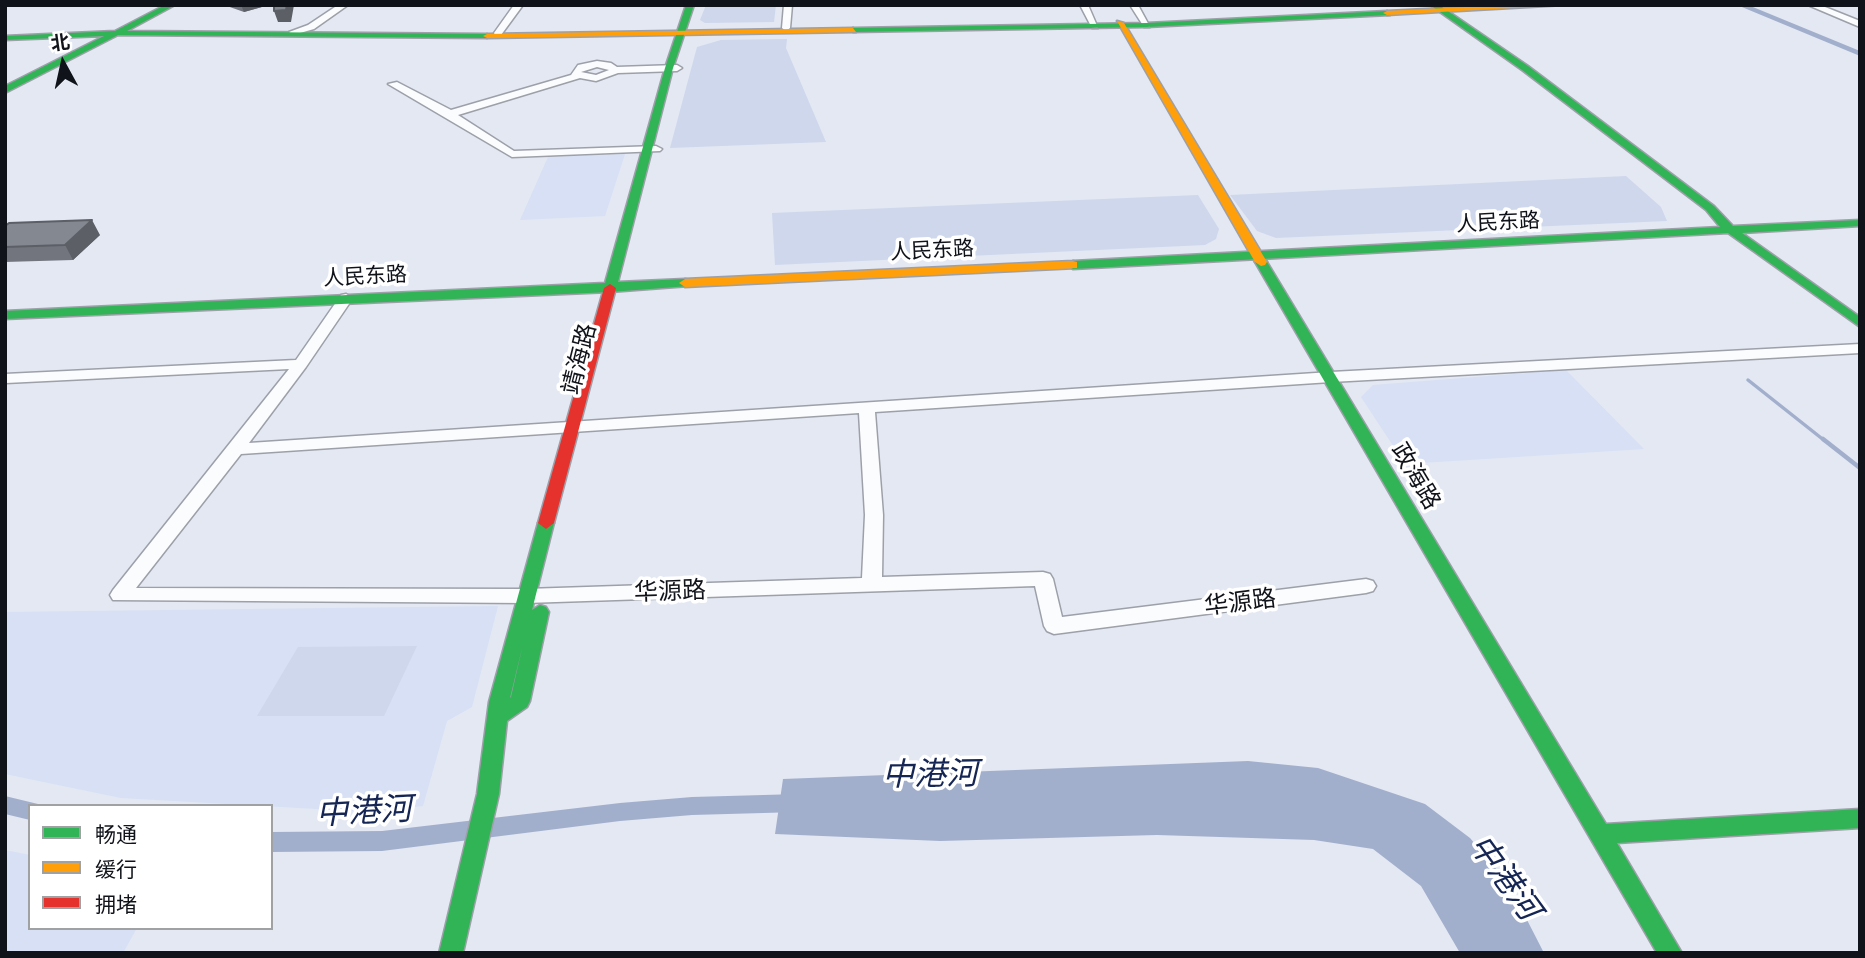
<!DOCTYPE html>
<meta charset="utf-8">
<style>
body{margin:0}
#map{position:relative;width:1865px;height:958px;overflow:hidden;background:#e3e8f3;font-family:Barlow,"Noto Sans SC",sans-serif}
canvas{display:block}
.frame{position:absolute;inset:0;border:7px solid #10131a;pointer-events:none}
.legend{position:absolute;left:28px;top:804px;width:245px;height:126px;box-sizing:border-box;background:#fff;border:2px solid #9fa1a3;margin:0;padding:9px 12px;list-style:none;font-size:21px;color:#10131a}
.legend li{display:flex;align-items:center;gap:14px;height:35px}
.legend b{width:35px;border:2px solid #9fa1a3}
.north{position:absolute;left:28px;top:28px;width:70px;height:70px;-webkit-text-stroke:5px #fff;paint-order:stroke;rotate:352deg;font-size:19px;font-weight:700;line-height:28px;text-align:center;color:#10131a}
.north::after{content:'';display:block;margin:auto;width:24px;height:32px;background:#10131a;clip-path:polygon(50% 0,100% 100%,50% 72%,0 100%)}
</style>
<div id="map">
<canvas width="1865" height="958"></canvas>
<div class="frame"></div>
<ul class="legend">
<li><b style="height:9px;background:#30b455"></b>畅通</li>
<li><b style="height:9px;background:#ff9f0a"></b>缓行</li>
<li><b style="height:9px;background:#e5322d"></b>拥堵</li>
</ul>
<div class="north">北</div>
</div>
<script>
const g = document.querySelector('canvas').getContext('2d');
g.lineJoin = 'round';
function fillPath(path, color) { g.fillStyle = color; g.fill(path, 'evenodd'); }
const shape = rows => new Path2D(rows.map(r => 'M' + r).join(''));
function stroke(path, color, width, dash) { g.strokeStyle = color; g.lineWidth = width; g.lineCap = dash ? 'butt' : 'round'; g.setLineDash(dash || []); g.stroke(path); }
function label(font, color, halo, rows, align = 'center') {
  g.font = font + ' Barlow,"Noto Sans SC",sans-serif'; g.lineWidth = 7; g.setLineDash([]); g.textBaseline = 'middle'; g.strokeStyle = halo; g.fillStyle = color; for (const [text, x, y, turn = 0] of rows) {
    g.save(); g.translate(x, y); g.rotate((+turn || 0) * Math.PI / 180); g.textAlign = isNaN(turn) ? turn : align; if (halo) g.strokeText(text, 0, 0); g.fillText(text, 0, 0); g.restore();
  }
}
fillPath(shape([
 [625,154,605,216,520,220,548,157],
 [1566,370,1644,449,1405,464,1361,397,1373,385],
 [498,606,472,707,447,721,423,806,370,812,121,798,5,774,5,612],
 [5,850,30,855,30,928,137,928,123,953,5,953]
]), '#d7e0f4');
fillPath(shape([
 [706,5,776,5,774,22,705,23,700,20],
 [787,39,786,48,826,142,670,148,697,47,721,40],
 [1626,176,1661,207,1667,221,1276,238,1257,231,1230,195],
 [1198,195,1219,229,1216,239,1205,245,775,265,772,213],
 [417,646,384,716,257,716,298,647]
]), '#ced7ec');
fillPath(shape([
 [1248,761,1318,768,1425,804,1470,838,1508,883,1544,953,1460,953,1421,886,1373,849,1314,840,1157,835,940,841,775,834,783,779]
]), '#a2afcc');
stroke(shape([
 [1748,380,1825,441]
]), '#a2afcc', 3.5);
stroke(shape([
 [1823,439,1860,468]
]), '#a2afcc', 4.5);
fillPath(shape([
 [1737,5,1748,5,1860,51,1860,56,1737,5],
 [799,794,807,796,810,803,807,810,799,812,692,815,620,821,382,851,271,852,271,832,382,831,620,803,692,797,799,794],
 [5,796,38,804,30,806,30,820,5,814,5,796]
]), '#a2afcc');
const street = shape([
 [338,5,348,5,314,29,293,35,289,32,308,25,338,5],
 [514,5,523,5,501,35,495,35,494,33,514,5],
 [784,5,792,5,790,28,786,31,782,28,784,5],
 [1080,5,1088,5,1098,28,1092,28,1080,5],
 [1130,5,1138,5,1150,27,1144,27,1130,5],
 [1808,5,1820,5,1860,21,1860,27,1808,5],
 [597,61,611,63,617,67,677,65,682,68,677,71,618,73,596,81,580,78,458,115,514,151,656,146,662,149,660,151,512,157,388,84,397,82,451,110,571,75,578,65,597,61],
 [597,67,609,70,596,75,581,72,597,67],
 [346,294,353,298,306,367,249,443,1331,372,1860,344,1860,353,1331,382,875,412,883,515,882,577,1043,572,1050,574,1053,579,1062,617,1366,579,1373,581,1376,586,1373,591,1366,593,1054,634,1047,631,1044,626,1035,586,526,603,113,600,110,595,113,590,289,369,6,383,5,374,296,360,341,295,346,294],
 [859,413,865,515,862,578,526,589,136,588,241,454,859,413]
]);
const fast = shape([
 [165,5,175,5,127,31,487,34,491,36,487,38,118,35,5,93,5,86,104,36,5,40,5,36,115,31,165,5],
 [686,5,694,5,673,68,618,282,685,279,689,280,689,286,610,292,5,319,5,311,605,283,665,68,686,5],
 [1430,5,1439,5,1528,66,1714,206,1733,226,1860,220,1860,226,1742,233,1860,317,1860,327,1728,233,1261,259,1267,262,1606,824,1860,809,1860,828,1617,843,1682,953,1657,953,1255,262,1260,259,1073,269,1067,265,1073,261,1720,227,1706,210,1522,70,1430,5],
 [1387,11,1390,15,1147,27,853,32,849,30,853,28,1147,23,1387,11],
 [546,517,554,523,532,610,540,605,546,607,549,612,530,701,527,707,507,721,499,794,463,953,439,953,477,794,489,702,538,523,546,517],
 [523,644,511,697,510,698,523,644]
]);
const slow = shape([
 [1505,5,1564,5,1387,15,1383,13,1387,11,1505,5],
 [1117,21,1124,23,1267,262,1265,265,1261,266,1255,262,1117,21],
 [853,28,856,32,487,38,483,36,487,34,853,28],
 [1073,261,1077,262,1077,268,685,287,679,283,685,279,1073,261]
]);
const jam = shape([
 [610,284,616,288,554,523,546,529,538,523,604,288,610,284]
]);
stroke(street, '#9da0a9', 3);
stroke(fast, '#9da0a9', 3);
stroke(slow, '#9da0a9', 3);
stroke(jam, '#9da0a9', 3);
fillPath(street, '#fbfcfd');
fillPath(fast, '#30b455');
fillPath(slow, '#ff9f0a');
fillPath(jam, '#e5322d');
fillPath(shape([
 [224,5,269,5,244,12],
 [5,226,100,235,73,260,5,262]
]), '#72757d');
fillPath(shape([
 [241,5,269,5,244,12],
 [287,5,294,5,291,22,278,22,274,11],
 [92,220,100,235,73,260,65,245]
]), '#5c5f66');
const building = shape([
 [274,5,287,5,286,10,274,11,274,5],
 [92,220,65,245,5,247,5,226,9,223,92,220]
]);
fillPath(building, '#848891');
stroke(building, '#5c5f66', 2);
label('21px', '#10131a', '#fff', [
 ["人民东路",1498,222,-3],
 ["人民东路",932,250,-3],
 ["人民东路",365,276,-3]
]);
label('24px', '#10131a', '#fff', [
 ["靖海路",579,359,-76],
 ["政海路",1416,476,59],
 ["华源路",670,591,-2],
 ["华源路",1240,602,-7]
]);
label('italic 32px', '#152554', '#fff', [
 ["中港河",930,774,-1],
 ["中港河",364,811,-3],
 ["中港河",1505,877,54]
]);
</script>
